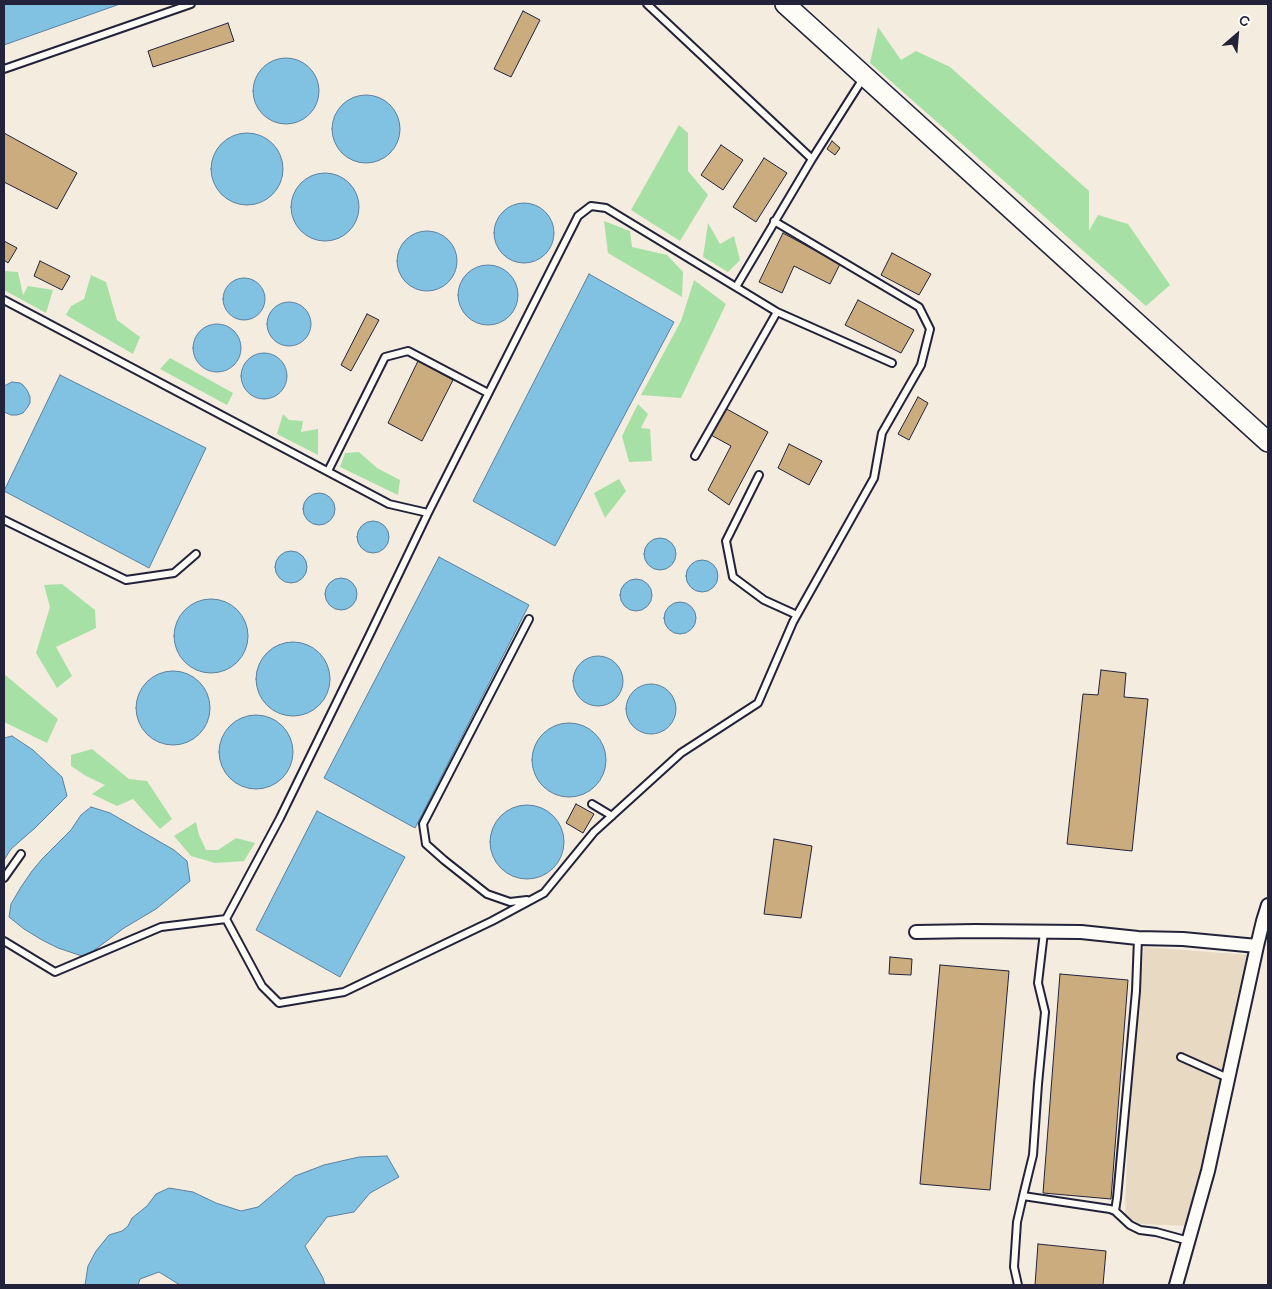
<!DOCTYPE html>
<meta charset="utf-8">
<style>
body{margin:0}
#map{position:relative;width:1272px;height:1289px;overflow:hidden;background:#f3ecdf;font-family:"Balsamiq Sans",sans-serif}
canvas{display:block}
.frame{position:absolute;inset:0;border:5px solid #22223b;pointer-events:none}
.north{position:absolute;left:1212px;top:10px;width:50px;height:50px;-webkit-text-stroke:4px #fdfcf7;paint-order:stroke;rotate:27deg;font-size:14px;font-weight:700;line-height:20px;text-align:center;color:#22223b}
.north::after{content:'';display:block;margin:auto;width:18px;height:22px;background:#22223b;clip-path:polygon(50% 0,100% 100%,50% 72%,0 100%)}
</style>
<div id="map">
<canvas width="1272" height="1289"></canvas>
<div class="frame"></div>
<div class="north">С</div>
</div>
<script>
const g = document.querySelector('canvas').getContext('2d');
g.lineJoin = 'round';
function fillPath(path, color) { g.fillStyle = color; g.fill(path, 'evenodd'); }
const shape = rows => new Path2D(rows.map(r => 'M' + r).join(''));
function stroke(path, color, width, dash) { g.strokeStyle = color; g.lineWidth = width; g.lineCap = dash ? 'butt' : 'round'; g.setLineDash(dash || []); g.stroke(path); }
fillPath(shape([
 [1144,947,1250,955,1188,1226,1140,1224,1125,1216,1128,1129]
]), '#e7d9c2');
fillPath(shape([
 [878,27,901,60,916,51,950,67,1089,191,1089,231,1098,215,1128,224,1170,285,1146,306,870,63],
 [679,125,688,133,688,171,708,195,680,241,631,210],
 [604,221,630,231,632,247,667,255,683,272,682,297,608,253],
 [708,223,720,244,734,236,740,260,728,272,703,257],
 [4,271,18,272,23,295,28,286,53,290,46,313,4,290],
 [91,275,106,282,117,320,140,337,133,354,66,315,71,306,84,299],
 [694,280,726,304,681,398,641,395,681,321],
 [170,358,233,393,227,405,160,369],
 [638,404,648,414,641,428,650,429,652,461,629,462,622,436],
 [283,414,289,420,303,421,301,432,318,429,318,455,277,434],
 [359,452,377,468,400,480,398,495,340,467,345,453],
 [619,479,626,491,605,518,594,493],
 [62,584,95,610,96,628,56,647,72,676,57,688,36,653,50,607,44,585],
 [4,674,58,719,47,743,4,722],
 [92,749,129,779,147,781,172,819,160,829,133,799,117,806,92,794,105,785,86,776,71,766,71,755],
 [196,822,199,835,206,850,218,850,236,838,255,843,244,861,215,863,191,856,174,836]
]), '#a7e0a4');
const water = shape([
 [4,4,120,4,4,45,4,4],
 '253 91a33 33 0 1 1 66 0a33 33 0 1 1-66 0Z',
 '332 129a34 34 0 1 1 68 0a34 34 0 1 1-68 0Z',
 '211 169a36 36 0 1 1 72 0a36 36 0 1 1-72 0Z',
 '291 207a34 34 0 1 1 68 0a34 34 0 1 1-68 0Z',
 '494 233a30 30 0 1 1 60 0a30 30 0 1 1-60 0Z',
 '397 261a30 30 0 1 1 60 0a30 30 0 1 1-60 0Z',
 '458 295a30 30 0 1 1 60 0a30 30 0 1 1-60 0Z',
 [589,274,674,322,555,546,473,501,589,274],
 '223 299a21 21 0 1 1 42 0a21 21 0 1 1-42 0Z',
 '267 324a22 22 0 1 1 44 0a22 22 0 1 1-44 0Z',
 '193 348a24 24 0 1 1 48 0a24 24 0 1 1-48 0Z',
 '241 376a23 23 0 1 1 46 0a23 23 0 1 1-46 0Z',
 [60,375,206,448,149,568,4,491,60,375],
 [12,382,20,383,23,385,27,390,30,397,30,403,27,408,23,413,17,415,11,415,4,412,4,386,12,382],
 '303 509a16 16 0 1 1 32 0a16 16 0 1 1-32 0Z',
 '357 537a16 16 0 1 1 32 0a16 16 0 1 1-32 0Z',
 '644 554a16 16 0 1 1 32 0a16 16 0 1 1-32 0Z',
 '275 567a16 16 0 1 1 32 0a16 16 0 1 1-32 0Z',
 [439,557,529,605,415,828,324,778,439,557],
 '686 576a16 16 0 1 1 32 0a16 16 0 1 1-32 0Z',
 '325 594a16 16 0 1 1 32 0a16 16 0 1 1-32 0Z',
 '620 595a16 16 0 1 1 32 0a16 16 0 1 1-32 0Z',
 '174 636a37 37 0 1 1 74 0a37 37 0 1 1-74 0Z',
 '664 618a16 16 0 1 1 32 0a16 16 0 1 1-32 0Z',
 '256 679a37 37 0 1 1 74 0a37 37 0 1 1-74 0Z',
 '573 681a25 25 0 1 1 50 0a25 25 0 1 1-50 0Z',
 '136 708a37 37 0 1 1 74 0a37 37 0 1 1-74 0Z',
 '626 709a25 25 0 1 1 50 0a25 25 0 1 1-50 0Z',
 '219 752a37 37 0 1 1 74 0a37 37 0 1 1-74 0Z',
 '532 760a37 37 0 1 1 74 0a37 37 0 1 1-74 0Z',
 [12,736,33,750,62,777,67,796,35,828,11,849,4,860,4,738,12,736],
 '490 842a37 37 0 1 1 74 0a37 37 0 1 1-74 0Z',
 [91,807,110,813,174,850,187,861,190,881,156,909,124,928,85,957,58,948,42,940,24,929,9,917,11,904,21,887,32,871,42,859,71,830,81,815,91,807],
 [317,811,405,857,340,977,256,930,317,811],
 [387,1156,399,1177,370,1193,354,1212,327,1217,305,1246,323,1278,325,1285,180,1285,159,1272,140,1279,138,1285,85,1285,88,1266,96,1251,109,1235,122,1231,128,1226,132,1218,147,1206,156,1194,169,1188,193,1192,216,1203,241,1211,258,1207,295,1176,324,1165,359,1157,387,1156]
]);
fillPath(water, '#81c1e2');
stroke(water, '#5b819f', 1);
const building = shape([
 [523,11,540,20,511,77,494,69,523,11],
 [228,23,234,41,153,67,148,51,228,23],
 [4,133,77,173,57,209,4,182,4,133],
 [832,141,840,148,835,155,827,149,832,141],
 [721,145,743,160,723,190,701,175,721,145],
 [764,158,787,173,756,222,733,207,764,158],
 [783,233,840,264,830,284,794,266,782,293,759,282,783,233],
 [4,241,17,248,8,263,4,260,4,241],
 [892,253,931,274,919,295,881,275,892,253],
 [40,261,70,276,62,290,34,276,40,261],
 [858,300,914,330,901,353,845,325,858,300],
 [367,314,379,320,351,371,341,365,367,314],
 [418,361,453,380,422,441,388,423,418,361],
 [918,397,928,403,909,440,898,434,918,397],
 [725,408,768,432,729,505,708,490,731,446,711,435,725,408],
 [789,444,822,461,809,485,778,468,789,444],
 [1101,670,1126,673,1124,697,1148,699,1132,851,1067,844,1083,694,1098,695,1101,670],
 [576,804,594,814,583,833,566,823,576,804],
 [774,839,812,846,801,918,764,914,774,839],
 [890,957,912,959,911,975,889,974,890,957],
 [940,965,1009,971,990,1190,920,1184,940,965],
 [1060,974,1128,980,1111,1199,1043,1193,1060,974],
 [1038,1244,1106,1251,1103,1285,1035,1285,1038,1244]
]);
fillPath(building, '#cbac7f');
stroke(building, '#22223b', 1);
const lane = shape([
 [647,4,812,159],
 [4,69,191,4],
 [736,287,812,159,864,77],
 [4,300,389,504,428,513,578,216,591,206,606,208,777,312,892,363],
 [695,456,777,312],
 [328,471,385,357,408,351,488,393],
 [759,475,726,541,733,577,764,600,797,615],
 [428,513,369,636,280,818,226,919,262,986,279,1003,344,992,492,921,544,893,594,832,681,753,758,703,793,622,874,478,882,433,921,365,930,329,919,307,774,221],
 [4,520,126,580,174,573,196,554],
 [592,804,612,816],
 [4,878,21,854],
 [527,900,510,902,487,894,444,860,426,844,423,824,529,619],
 [1044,932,1038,983,1045,1012,1038,1084,1033,1155,1023,1196,1110,1209,1115,1211],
 [1138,938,1136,991,1117,1198,1115,1211,1130,1225,1140,1230,1156,1232,1189,1241],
 [4,941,55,972,161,927,226,919],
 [1181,1057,1228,1078],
 [1018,1285,1014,1267,1017,1222,1023,1196]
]);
const street = shape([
 [916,932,975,931,1081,932,1138,938,1183,939,1257,946],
 [1176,1285,1208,1171,1257,946,1263,921,1268,905]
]);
const secondary = shape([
 [785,4,1268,442]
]);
stroke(lane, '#22223b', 10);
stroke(street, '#22223b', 16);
stroke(secondary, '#22223b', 22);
stroke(lane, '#fdfcf7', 6);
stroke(street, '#fdfcf7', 12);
stroke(secondary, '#fdfcf7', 19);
</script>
